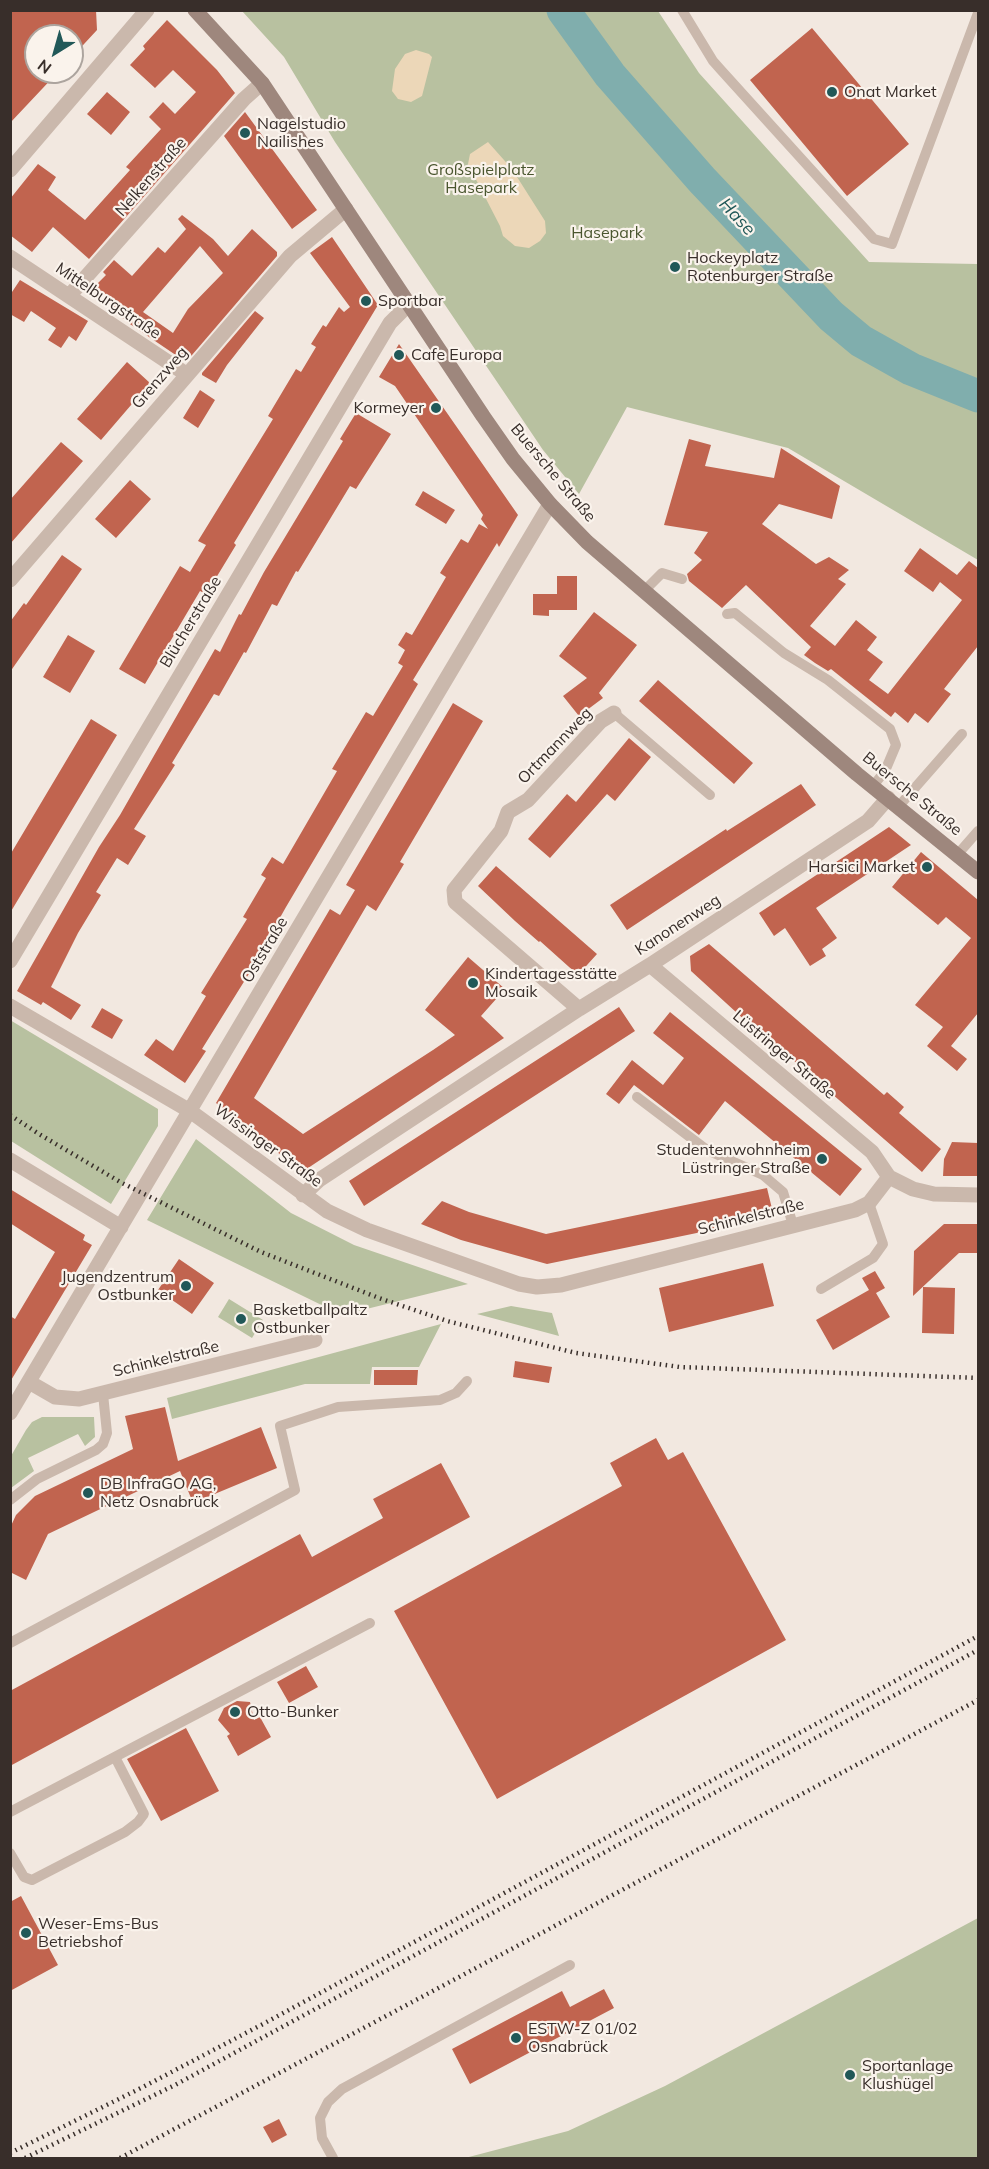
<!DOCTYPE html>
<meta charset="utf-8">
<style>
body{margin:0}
#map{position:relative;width:989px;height:2169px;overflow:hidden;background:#f2e8e0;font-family:Mulish,sans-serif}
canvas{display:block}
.frame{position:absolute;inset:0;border:12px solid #382e2a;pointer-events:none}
.north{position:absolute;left:24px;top:24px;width:60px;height:60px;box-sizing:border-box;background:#faf3ec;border:2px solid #aca49e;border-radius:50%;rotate:217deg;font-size:16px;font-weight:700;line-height:24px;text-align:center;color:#382e2a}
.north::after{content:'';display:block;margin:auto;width:21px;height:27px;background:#215858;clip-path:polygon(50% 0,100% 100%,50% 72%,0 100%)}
</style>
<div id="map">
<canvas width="989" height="2169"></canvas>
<div class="frame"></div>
<div class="north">N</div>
</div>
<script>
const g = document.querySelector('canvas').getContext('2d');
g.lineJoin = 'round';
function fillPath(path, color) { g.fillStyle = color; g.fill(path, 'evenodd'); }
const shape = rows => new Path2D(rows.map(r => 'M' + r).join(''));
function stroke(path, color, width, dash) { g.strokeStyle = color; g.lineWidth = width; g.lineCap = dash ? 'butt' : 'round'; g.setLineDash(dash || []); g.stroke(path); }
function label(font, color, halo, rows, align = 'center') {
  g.font = font + ' Mulish,sans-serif'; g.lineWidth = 4.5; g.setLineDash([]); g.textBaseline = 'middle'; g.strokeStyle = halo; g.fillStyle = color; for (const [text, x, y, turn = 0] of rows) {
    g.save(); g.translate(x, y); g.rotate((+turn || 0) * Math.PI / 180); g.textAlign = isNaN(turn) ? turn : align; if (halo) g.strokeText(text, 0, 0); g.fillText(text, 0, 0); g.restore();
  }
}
fillPath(shape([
 [242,11,658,11,699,73,869,262,978,264,978,560,788,448,627,407,579,494,543,450,335,142,284,57],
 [10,1020,158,1109,158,1126,111,1204,11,1141],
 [196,1139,291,1213,354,1245,468,1284,342,1315,147,1220],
 [229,1299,263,1320,252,1338,218,1317],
 [511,1306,552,1313,559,1336,477,1314],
 [441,1324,419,1367,372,1367,370,1384,305,1384,172,1419,167,1398],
 [42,1417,94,1417,95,1437,85,1446,78,1434,28,1458,34,1471,11,1488,11,1456,26,1430,32,1422],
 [978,1918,978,2158,465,2158,568,2131,665,2086]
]), '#b8c1a0');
fillPath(shape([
 [416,50,429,54,432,57,422,96,411,102,398,99,392,91,395,69,405,54],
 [488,142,512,169,545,221,546,233,540,241,529,248,515,246,503,236,500,226,468,164,470,154]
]), '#ecd7b8');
stroke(shape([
 [563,10,610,75,702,180,831,316,861,341,911,369,978,396]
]), '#80aead', 33);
fillPath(shape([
 [10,10,96,10,97,30,72,57,72,36,36,36,36,72,58,72,10,123],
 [167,20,217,70,235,93,89,259,53,227,32,252,10,235,10,199,38,164,56,177,48,190,85,220,130,170,126,167,161,129,149,117,163,102,175,114,196,92,173,70,155,88,130,65,145,49,143,46],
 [812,28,909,144,847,196,750,80],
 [107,92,130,112,111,135,87,114],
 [245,112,317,210,292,229,224,136],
 [182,215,213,239,228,256,252,229,277,252,277,256,186,362,127,322,92,289,106,275,103,272,114,260,132,276,158,247,165,253,186,229,178,219],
 [200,246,223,273,188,309,173,333,143,312],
 [332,237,378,305,234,543,236,545,219,573,206,594,200,591,145,684,119,669,180,566,190,572,206,545,198,541,273,419,268,416,296,369,301,372,316,347,311,344,323,325,326,327,339,307,344,312,350,307,310,253],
 [20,280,88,321,76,341,69,336,61,348,48,340,56,328,31,311,24,322,10,314,10,295],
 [255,311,264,318,227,365,216,383,202,375,202,373],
 [399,344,518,515,499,547,497,543,413,680,418,684,286,907,268,939,270,940,202,1049,206,1051,185,1083,144,1055,156,1039,173,1051,206,996,201,993,247,919,243,917,266,878,261,875,272,857,283,864,337,771,332,769,366,712,373,716,403,666,398,663,405,650,398,645,406,632,412,635,446,577,440,573,461,539,468,543,479,524,488,529,481,519,483,515,395,386,379,377],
 [127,362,150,383,101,440,77,419],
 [200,390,215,400,198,428,183,418],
 [356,413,391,434,356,489,350,486,298,572,296,571,277,606,272,604,246,653,244,652,219,696,214,694,197,722,172,763,175,765,134,829,146,836,128,865,117,858,96,892,101,895,78,933,51,987,81,1005,71,1020,43,1002,41,1005,17,991,99,847,120,815,215,649,220,652,239,614,241,615,264,572,343,441,340,439],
 [689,439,711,445,705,466,774,478,781,448,840,486,832,519,779,504,762,524,816,564,829,557,849,570,838,579,846,584,810,626,835,646,856,620,877,637,867,650,883,662,869,680,888,694,962,600,940,582,933,592,904,571,920,548,957,575,969,561,978,568,978,646,944,689,951,694,928,723,915,713,908,723,895,712,891,717,831,669,828,671,815,663,804,655,811,647,746,585,722,608,689,581,687,574,702,560,694,553,708,532,664,525],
 [61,442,83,461,10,544,10,500],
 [130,480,151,499,116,538,95,519],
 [423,491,455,510,446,524,415,505],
 [62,555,82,569,10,672,10,622,24,603,26,605],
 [557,576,577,576,577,610,549,610,549,616,533,615,533,594,557,594],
 [594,612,637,645,599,693,603,698,579,716,563,696,587,678,559,656],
 [68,635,95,651,70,693,43,677],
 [658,680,753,763,734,784,639,701],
 [453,703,483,721,400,862,404,864,376,911,367,905,254,1098,303,1134,433,1050,455,1035,425,1010,468,957,505,989,481,1016,504,1038,302,1172,216,1103,330,909,340,915,355,890,346,885],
 [91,719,117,735,10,913,10,855],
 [629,738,651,757,615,801,607,794,550,858,528,839,567,794,576,802],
 [801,784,816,805,627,930,610,905,726,829,727,831],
 [889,827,911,845,816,908,837,938,822,949,826,956,810,966,785,928,774,936,759,913],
 [921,852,978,900,978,1013,951,1046,967,1059,957,1071,927,1046,943,1027,915,1005,971,938,946,917,938,925,892,887],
 [496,866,597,954,578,975,540,941,539,942,515,921,478,886],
 [709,944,884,1095,887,1092,904,1107,899,1113,941,1149,922,1172,786,1054,784,1056,691,971,690,956],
 [619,1007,635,1031,364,1206,349,1181],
 [102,1008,123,1020,112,1039,91,1027],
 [670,1012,862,1169,840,1196,725,1101,699,1135,634,1085,619,1104,606,1094,632,1060,663,1085,684,1058,653,1033],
 [952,1142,978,1143,978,1176,943,1176,944,1159],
 [767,1188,774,1217,547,1264,461,1240,421,1224,442,1201,469,1212,546,1234],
 [10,1189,85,1235,83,1240,92,1245,10,1382,10,1316,15,1319,55,1252,10,1223],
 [944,1224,978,1224,978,1253,959,1253,913,1296,914,1251],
 [179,1259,214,1283,192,1314,158,1290],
 [763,1263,774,1306,669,1332,659,1288],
 [875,1271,885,1288,876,1293,890,1317,833,1350,816,1320,869,1290,862,1278],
 [923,1287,955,1288,954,1334,922,1333],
 [515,1361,552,1367,549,1383,513,1377],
 [374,1370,418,1370,417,1385,374,1385],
 [165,1407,178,1461,261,1427,277,1468,193,1503,180,1471,48,1534,26,1580,10,1572,10,1528,16,1515,35,1496,133,1449,125,1416],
 [656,1438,668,1460,683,1452,786,1640,497,1799,394,1611,622,1486,610,1463],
 [441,1463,470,1517,10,1766,10,1691,300,1534,312,1557,383,1518,373,1499],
 [306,1666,318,1687,289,1703,277,1682],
 [237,1701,250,1702,254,1720,260,1717,271,1737,238,1756,227,1736,230,1734,218,1720,224,1708],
 [186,1728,219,1791,161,1821,127,1759],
 [21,1896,58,1965,10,1991,10,1902],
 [604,1989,614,2008,470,2084,452,2049,562,1991,570,2007],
 [279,2119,287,2135,272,2143,263,2127]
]), '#c1644f');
stroke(shape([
 [682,10,713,61,721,70,874,239,892,244,978,13],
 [644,591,662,573,682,579],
 [727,614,735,613,784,653,828,680,890,729,896,745,885,771,873,786],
 [614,713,710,795],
 [899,806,962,734],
 [957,855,978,831],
 [637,1097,707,1150,763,1175,783,1192,793,1225],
 [821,1289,873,1258,883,1244,869,1203],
 [10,1500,37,1479,96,1450,103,1444,107,1433,103,1394],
 [10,1643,295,1490,280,1426,338,1407,440,1400,456,1393,467,1381],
 [10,1812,370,1623],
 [10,1853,24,1877,32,1880,125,1832,138,1822,144,1814,115,1757],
 [333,2158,322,2138,320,2118,328,2102,342,2089,570,1965]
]), '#cab8ac', 10);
stroke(shape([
 [10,170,147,10],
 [10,257,186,374],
 [69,296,244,99,262,83],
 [10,580,290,256,346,209],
 [10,961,390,323,408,305],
 [650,965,872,1152,889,1177],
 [10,1006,190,1111,327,1211,367,1230,519,1284,537,1287,561,1285,855,1210,869,1203,889,1177,913,1189,934,1194,978,1195],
 [579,1009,455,902,454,890,501,831,508,812,528,800,601,721,614,713],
 [10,1160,121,1227],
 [303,1195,319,1180,579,1009,650,965,868,821,888,798],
 [29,1382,55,1397,79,1399,315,1340],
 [10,1413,550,504]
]), '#cab8ac', 15);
stroke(shape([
 [195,10,262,83,483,416,513,459,550,504,587,542,644,591,857,774,978,872]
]), '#9e877d', 15);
stroke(shape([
 [10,1115,39,1134,122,1183,261,1252,379,1298,447,1321,576,1353,680,1367,978,1378],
 [10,2153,143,2087,263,2024,978,1636],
 [25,2158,175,2085,978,1650],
 [120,2158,978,1700]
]), '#382e2a', 4.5, [1.5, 4.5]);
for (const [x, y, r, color] of [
 [832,92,6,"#215858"],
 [245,133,6,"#215858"],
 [675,267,6,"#215858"],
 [366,301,6,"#215858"],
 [399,355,6,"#215858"],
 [436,408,6,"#215858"],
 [927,867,6,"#215858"],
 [473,983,6,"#215858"],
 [822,1159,6,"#215858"],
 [186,1286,6,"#215858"],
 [241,1319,6,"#215858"],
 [88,1493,6,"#215858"],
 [235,1712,6,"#215858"],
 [26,1933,6,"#215858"],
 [516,2038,6,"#215858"],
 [850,2075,6,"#215858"]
]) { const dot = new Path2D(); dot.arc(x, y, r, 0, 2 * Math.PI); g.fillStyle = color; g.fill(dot); stroke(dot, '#faf3ec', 2); }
label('16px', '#382e2a', '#faf3ec', [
 ["Onat Market",844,92],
 ["Nagelstudio",257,124],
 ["Nailishes",257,142],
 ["Hockeyplatz",687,258],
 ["Rotenburger Straße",687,276],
 ["Sportbar",378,301],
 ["Cafe Europa",411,355],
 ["Kormeyer",424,408,"right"],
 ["Harsici Market",915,867,"right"],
 ["Kindertagesstätte",485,974],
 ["Mosaik",485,992],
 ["Studentenwohnheim",810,1150,"right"],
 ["Lüstringer Straße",810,1168,"right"],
 ["Jugendzentrum",174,1277,"right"],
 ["Ostbunker",174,1295,"right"],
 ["Basketballpaltz",253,1310],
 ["Ostbunker",253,1328],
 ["DB InfraGO AG,",100,1484],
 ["Netz Osnabrück",100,1502],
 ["Otto-Bunker",247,1712],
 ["Weser-Ems-Bus",38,1924],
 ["Betriebshof",38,1942],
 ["ESTW-Z 01/02",528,2029],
 ["Osnabrück",528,2047],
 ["Sportanlage",862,2066],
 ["Klushügel",862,2084]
], 'left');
label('16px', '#4a562f', '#faf3ec', [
 ["Großspielplatz",481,170],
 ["Hasepark",481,188],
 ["Hasepark",607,233]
]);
label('16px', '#382e2a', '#faf3ec', [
 ["Nelkenstraße",151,177,-49],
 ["Mittelburgstraße",108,301,34],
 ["Grenzweg",160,378,-49],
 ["Buersche Straße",553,473,50],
 ["Blücherstraße",191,622,-59],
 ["Ortmannweg",555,746,-46],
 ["Buersche Straße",912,794,39],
 ["Kanonenweg",678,925,-33],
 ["Oststraße",265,950,-59],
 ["Lüstringer Straße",784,1055,40],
 ["Wissinger Straße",268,1146,36],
 ["Schinkelstraße",751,1217,-14],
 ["Schinkelstraße",166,1359,-14]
]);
label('italic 18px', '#215858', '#faf3ec', [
 ["Hase",737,217,47]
]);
</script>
